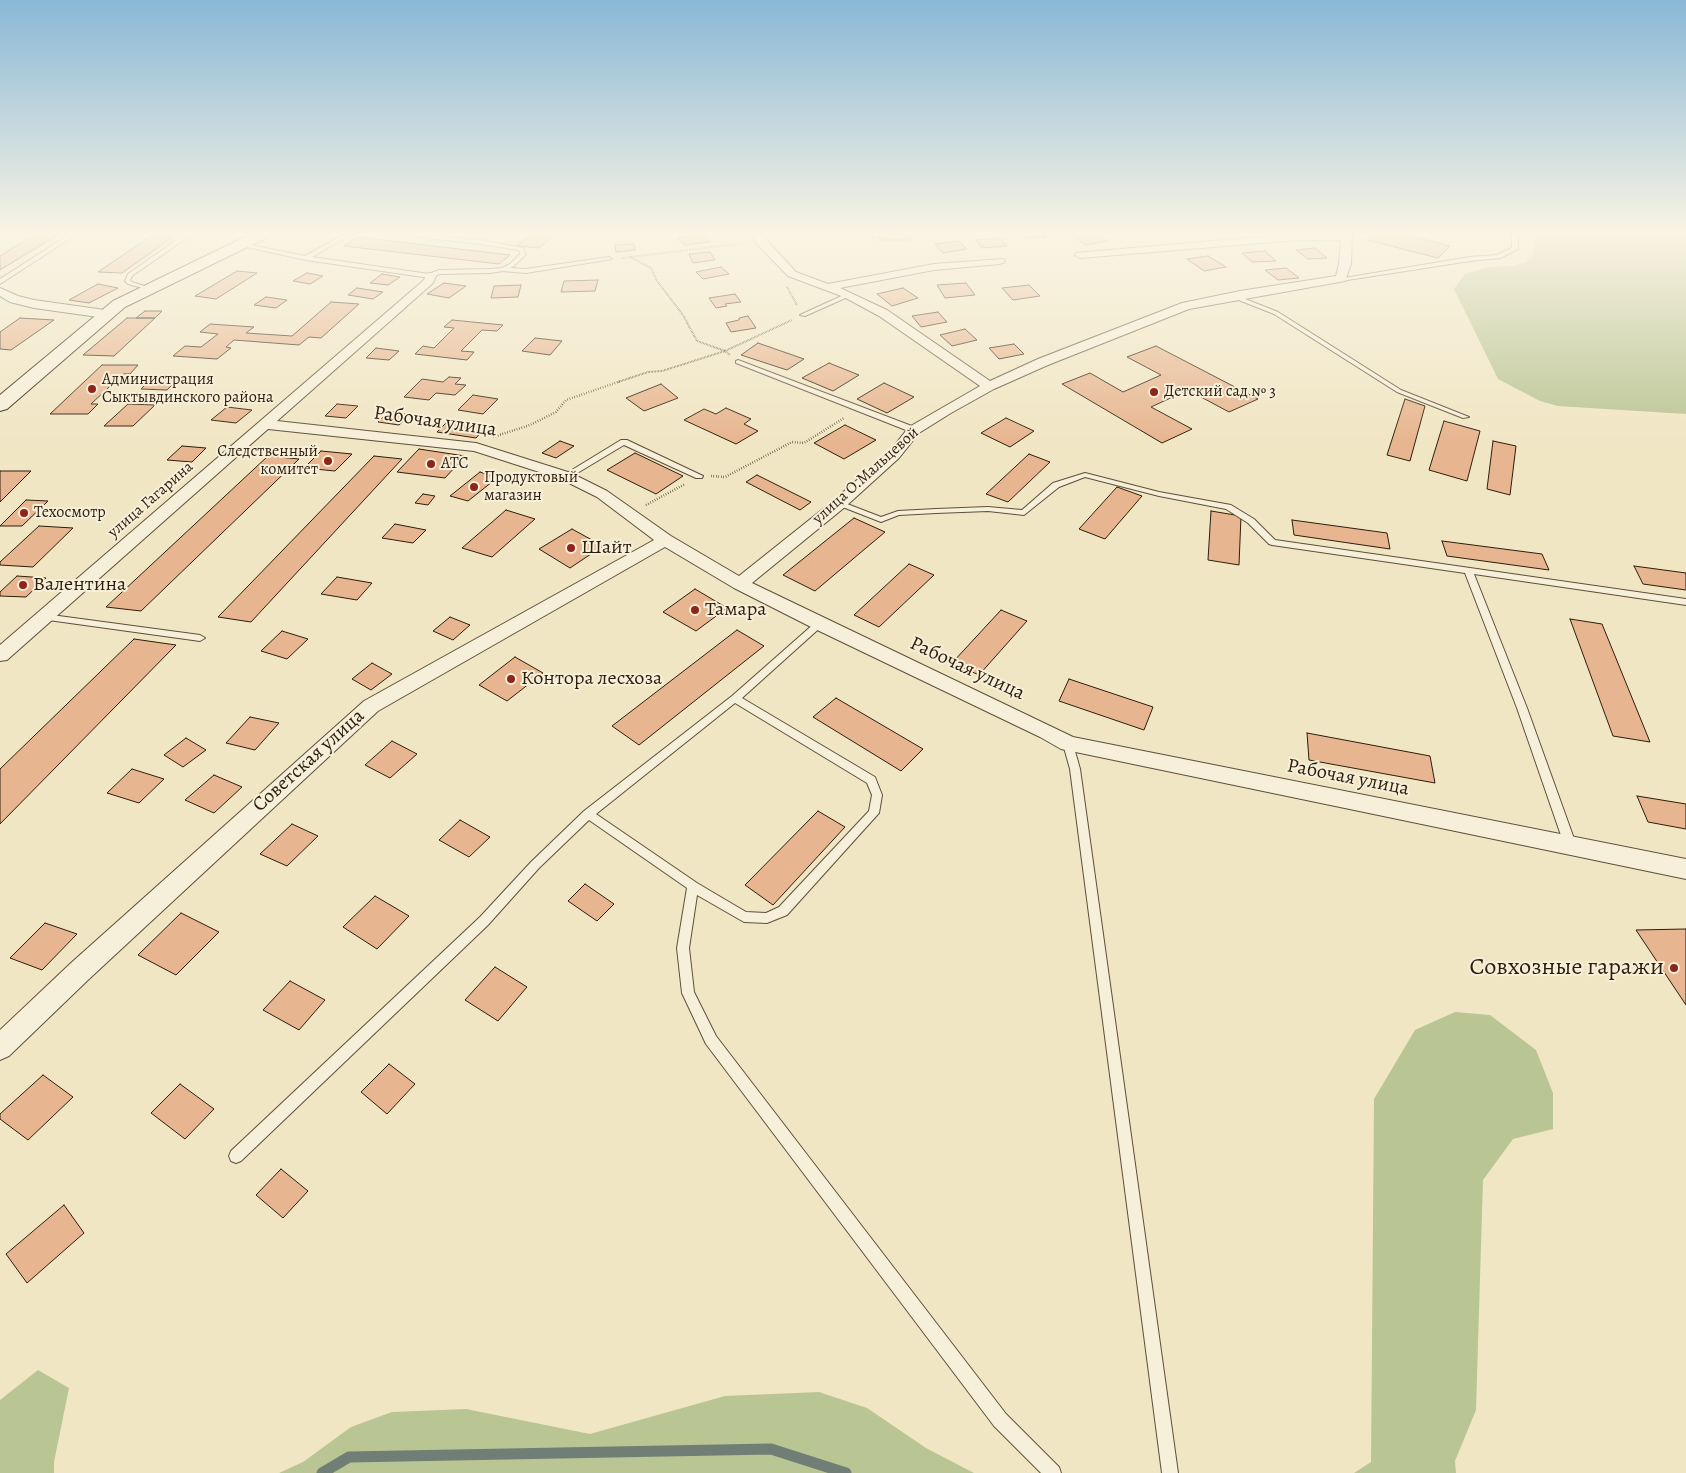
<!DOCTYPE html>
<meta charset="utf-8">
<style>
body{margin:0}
canvas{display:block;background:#f1e6c4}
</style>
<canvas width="1686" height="1473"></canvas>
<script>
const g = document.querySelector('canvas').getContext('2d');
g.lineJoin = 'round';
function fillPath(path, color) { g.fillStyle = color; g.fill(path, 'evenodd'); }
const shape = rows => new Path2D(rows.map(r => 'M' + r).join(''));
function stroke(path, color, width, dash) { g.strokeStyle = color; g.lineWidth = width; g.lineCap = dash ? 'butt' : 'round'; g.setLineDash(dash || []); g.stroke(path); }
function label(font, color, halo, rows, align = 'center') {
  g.font = font + ' Alegreya,serif'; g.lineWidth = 4; g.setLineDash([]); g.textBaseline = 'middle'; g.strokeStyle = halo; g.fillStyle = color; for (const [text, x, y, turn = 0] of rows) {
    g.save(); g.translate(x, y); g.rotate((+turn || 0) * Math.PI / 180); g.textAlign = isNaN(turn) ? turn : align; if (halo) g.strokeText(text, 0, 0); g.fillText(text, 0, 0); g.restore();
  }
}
fillPath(shape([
 [1536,234,1686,234,1686,414,1558,406,1540,401,1498,379,1454,289,1465,274,1489,267,1513,266,1525,263,1533,256],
 [1455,1012,1490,1015,1536,1050,1553,1093,1553,1129,1513,1139,1483,1180,1476,1410,1455,1461,1456,1473,1354,1473,1371,1462,1374,1099,1415,1030],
 [38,1370,69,1388,54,1462,54,1473,0,1473,0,1400],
 [819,1392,867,1408,926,1448,974,1473,279,1473,303,1462,351,1427,392,1412,466,1409,590,1434,725,1396]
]), '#bac594');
stroke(shape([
 [322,1473,349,1457,771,1449,846,1473]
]), '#707e75', 11);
const building = shape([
 [35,234,59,234,0,270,0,256,35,234],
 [154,234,177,234,122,273,98,272,154,234],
 [532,234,556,234,539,248,517,246,532,234],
 [705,234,710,242,684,245,678,238,705,234],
 [873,234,911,234,911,240,879,240,882,238,872,238,873,234],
 [1022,234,1044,234,1046,237,1025,238,1022,234],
 [1072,234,1097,234,1107,241,1085,245,1072,234],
 [1374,234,1403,234,1450,246,1438,258,1367,240,1374,234],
 [357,237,510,255,499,264,344,246,357,237],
 [1000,238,1007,246,982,248,976,240,1000,238],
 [959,241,967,249,943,253,935,244,959,241],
 [634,244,635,250,616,252,615,245,634,244],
 [1315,248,1327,258,1308,259,1296,250,1315,248],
 [1265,251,1276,261,1252,262,1242,253,1265,251],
 [710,252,715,260,693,263,689,254,710,252],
 [1208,256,1226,267,1204,271,1187,259,1208,256],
 [721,267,729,274,703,279,696,272,721,267],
 [1286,268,1299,278,1278,280,1265,270,1286,268],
 [237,271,257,273,216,299,195,296,237,271],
 [307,273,323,276,310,284,293,281,307,273],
 [382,274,400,277,388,285,370,283,382,274],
 [598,280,595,291,561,292,564,281,598,280],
 [444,283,466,286,449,298,427,294,444,283],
 [966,283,975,295,945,298,937,285,966,283],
 [98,284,118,288,89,303,69,300,98,284],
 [521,285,518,297,491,298,494,286,521,285],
 [1029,285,1040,296,1013,300,1002,288,1029,285],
 [357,288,383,292,373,299,348,295,357,288],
 [903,288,918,298,892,306,877,294,903,288],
 [735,294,741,302,725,304,727,306,716,308,709,298,735,294],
 [266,297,287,300,276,308,254,305,266,297],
 [331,302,359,304,321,338,309,337,299,345,234,340,226,347,231,348,217,359,173,356,185,346,201,347,218,334,200,332,210,324,254,327,246,333,292,336,331,302],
 [145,311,162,311,155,318,136,318,145,311],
 [938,312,947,322,921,327,912,316,938,312],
 [748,316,756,328,731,332,726,323,739,320,739,318,748,316],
 [20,318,54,320,11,350,0,349,0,332,20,318],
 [127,318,155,318,114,356,83,355,127,318],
 [452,320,503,325,497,331,482,330,461,351,474,352,467,360,415,354,423,346,434,348,454,328,444,327,452,320],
 [965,329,977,340,952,346,940,335,965,329],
 [535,338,562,341,550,355,522,351,535,338],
 [758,343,804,359,787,370,741,355,758,343],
 [1014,344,1024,354,999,359,989,348,1014,344],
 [1156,346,1258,399,1229,412,1188,390,1151,407,1192,429,1162,443,1062,384,1090,373,1123,392,1161,375,1127,357,1156,346],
 [376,348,399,351,389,360,366,358,376,348],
 [829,363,859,375,833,391,802,378,829,363],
 [102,365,138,365,130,374,123,374,91,404,98,404,88,414,50,414,102,365],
 [153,377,179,378,167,390,141,389,153,377],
 [449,377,461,378,455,384,466,385,455,395,436,393,429,400,404,397,422,379,443,382,449,377],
 [884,383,914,397,887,413,857,399,884,383],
 [661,384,678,398,644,411,626,398,661,384],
 [473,395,498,399,483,414,458,410,473,395],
 [1405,399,1425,406,1410,461,1387,455,1405,399],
 [128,404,155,405,133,426,104,426,128,404],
 [337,404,358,406,346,418,325,416,337,404],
 [227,407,252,410,236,423,211,420,227,407],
 [726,408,751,419,744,424,758,431,736,444,684,420,704,409,716,414,726,408],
 [389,411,410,415,399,425,378,422,389,411],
 [1006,418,1034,431,1010,447,981,433,1006,418],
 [448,421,487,426,476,438,437,432,448,421],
 [1444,421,1480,431,1467,481,1429,470,1444,421],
 [845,425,876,440,844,459,814,443,845,425],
 [560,441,574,446,556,458,542,453,560,441],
 [1493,441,1516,446,1510,495,1487,489,1493,441],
 [182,446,206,448,192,462,167,460,182,446],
 [419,449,465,456,445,478,397,472,419,449],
 [321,451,352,454,335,471,304,468,321,451],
 [635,453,683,476,656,494,607,470,635,453],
 [1029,454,1050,462,1008,502,986,494,1029,454],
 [268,456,299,459,141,611,106,607,268,456],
 [374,456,402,459,251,622,218,617,374,456],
 [0,471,31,471,0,502,0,471],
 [480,472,497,478,468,501,450,496,480,472],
 [757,475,811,502,800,510,746,482,757,475],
 [1117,487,1142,496,1105,539,1079,529,1117,487],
 [423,494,435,496,428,505,415,503,423,494],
 [26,500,48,501,22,526,0,526,26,500],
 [506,510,535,519,492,557,462,548,506,510],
 [1211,511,1241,516,1239,565,1208,560,1211,511],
 [854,518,885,532,815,591,783,575,854,518],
 [1292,520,1387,533,1390,549,1294,535,1292,520],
 [395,524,426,530,413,543,382,538,395,524],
 [39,526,73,528,33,567,0,565,0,562,39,526],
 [572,529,603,546,570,568,539,549,572,529],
 [1442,541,1542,554,1549,570,1447,556,1442,541],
 [909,564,934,575,879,627,854,615,909,564],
 [1634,566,1686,573,1686,590,1643,584,1634,566],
 [17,576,46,578,26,597,0,596,0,592,17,576],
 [337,577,372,583,357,600,321,594,337,577],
 [695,589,727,608,696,631,663,612,695,589],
 [1001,610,1027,621,979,675,952,663,1001,610],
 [450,617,470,625,453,640,433,631,450,617],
 [1570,619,1602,624,1650,742,1613,736,1570,619],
 [737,630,764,646,639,745,612,726,737,630],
 [282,631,308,639,287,659,261,651,282,631],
 [134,639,176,645,0,824,0,769,134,639],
 [515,657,543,673,507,701,479,685,515,657],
 [372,663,392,674,371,690,352,679,372,663],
 [1069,679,1153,707,1144,730,1059,701,1069,679],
 [836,698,923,749,901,771,813,717,836,698],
 [250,717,279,723,255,750,226,743,250,717],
 [1307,733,1430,756,1435,783,1309,760,1307,733],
 [186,738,206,750,183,767,164,755,186,738],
 [392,741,417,754,390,778,365,765,392,741],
 [132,769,164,779,139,803,107,793,132,769],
 [214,775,242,787,214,813,185,800,214,775],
 [1637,796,1686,804,1686,829,1648,822,1637,796],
 [818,811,845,827,773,905,745,885,818,811],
 [460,820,490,837,469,857,439,840,460,820],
 [292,824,318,836,287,866,260,854,292,824],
 [585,884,614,904,597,921,568,901,585,884],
 [375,896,409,916,377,949,343,927,375,896],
 [181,913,219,932,176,975,138,955,181,913],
 [45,923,77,934,42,970,10,958,45,923],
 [1686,929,1686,1005,1636,930,1686,929],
 [495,967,527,987,498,1021,465,1000,495,967],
 [290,981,325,1000,299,1030,263,1010,290,981],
 [389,1064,415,1084,387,1114,361,1092,389,1064],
 [43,1075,73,1097,28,1140,0,1119,0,1114,43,1075],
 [180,1084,214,1109,185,1139,151,1113,180,1084],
 [281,1169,308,1191,283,1218,256,1195,281,1169],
 [64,1205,84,1233,27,1283,6,1254,64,1205]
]);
fillPath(building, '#e7b690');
stroke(building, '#2e1d0c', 1);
const lane = shape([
 [70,234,77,234,0,284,0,279,70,234],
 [185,234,192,234,132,276,130,280,132,282,150,288,150,290,128,284,125,281,128,274,185,234],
 [345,234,352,234,312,257,429,274,439,270,490,269,502,268,510,264,520,254,519,250,480,244,393,234,415,234,480,240,523,248,526,254,514,266,510,268,526,269,609,257,612,259,526,273,503,271,490,273,440,274,430,278,306,260,238,245,241,243,305,256,345,234],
 [1512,234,1518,234,1518,249,1500,258,1470,261,1341,281,1338,279,1470,257,1497,255,1512,248,1512,234],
 [848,293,851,295,850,296,805,316,800,315,848,293],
 [1231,295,1235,295,1278,312,1401,390,1469,417,1463,418,1397,392,1274,314,1231,297,1231,295],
 [738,360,917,428,918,430,911,432,736,363,736,361,738,360],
 [621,440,627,440,703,476,702,478,696,478,624,445,569,478,563,478,562,476,621,440],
 [1085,473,1159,492,1231,505,1254,519,1275,540,1686,599,1686,605,1474,574,1527,708,1577,847,1575,850,1571,852,1567,850,1565,847,1517,708,1465,573,1272,545,1269,544,1248,523,1226,509,1159,496,1085,477,1059,487,1024,515,988,511,936,513,899,515,881,522,835,504,839,502,842,502,881,517,898,511,936,509,988,507,1022,510,1053,483,1085,473],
 [44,614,200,635,205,638,200,641,41,619,40,617,44,614],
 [819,621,823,624,822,626,742,698,875,777,882,795,879,813,787,915,767,923,744,922,697,895,689,948,694,992,716,1036,1006,1414,1059,1467,1061,1473,1041,1473,994,1426,706,1044,682,993,677,948,687,888,589,820,539,868,488,925,241,1161,236,1163,231,1161,229,1156,231,1151,480,917,531,862,584,811,732,696,816,622,819,621],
 [735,703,867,783,872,795,869,811,779,907,766,913,746,912,697,883,596,814,735,703],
 [1068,740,1072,741,1073,744,1080,769,1178,1473,1162,1473,1070,769,1063,744,1064,741,1068,740]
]);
const street = shape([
 [751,234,761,234,796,272,828,284,934,264,1003,259,1005,261,1003,263,999,264,934,270,840,288,887,310,990,381,1038,359,1182,303,1240,291,1336,276,1339,264,1341,240,1298,240,1080,258,1075,255,1076,253,1293,234,1352,234,1351,264,1345,281,1189,309,1048,365,994,389,951,413,919,433,899,458,845,507,752,583,1073,737,1686,859,1686,879,1061,749,1040,737,813,628,734,588,665,547,378,711,89,979,9,1056,0,1060,0,1030,71,963,364,701,654,540,597,497,561,479,474,451,268,429,7,660,0,661,0,645,424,280,426,274,430,273,436,276,433,283,277,421,476,443,571,473,607,491,671,536,739,576,833,501,889,452,909,427,980,386,879,316,844,297,788,276,756,243,751,234],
 [0,288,18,296,34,300,105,310,111,314,105,318,34,308,10,302,0,296,0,288]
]);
const secondary = shape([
 [251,234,270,234,268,237,125,307,7,409,0,411,0,395,113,301,251,234]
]);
stroke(lane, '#5f4f3a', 2);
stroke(street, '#5f4f3a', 2);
stroke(secondary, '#2e1d0c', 2);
stroke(shape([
 [630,257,651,268,657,281,683,315,697,341,725,351,730,355],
 [622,258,745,243],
 [787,287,797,305],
 [618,382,648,372,662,371,725,351,792,320]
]), '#2e1d0c', 2, [0.5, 1]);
stroke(shape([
 [493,437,530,425,556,412,566,400,621,381],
 [711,476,725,477,792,442,804,443,844,418],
 [646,505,685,484]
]), '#2e1d0c', 2.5, [0.5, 2]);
fillPath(lane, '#f6efd9');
fillPath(street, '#f6efd9');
fillPath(secondary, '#f6efd9');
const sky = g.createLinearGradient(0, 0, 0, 440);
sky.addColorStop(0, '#89b8d6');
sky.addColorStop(0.53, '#f9f4e4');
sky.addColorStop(1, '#f9f4e400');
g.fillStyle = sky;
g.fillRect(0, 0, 1686, 440);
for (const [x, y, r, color] of [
 [92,389,5,"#8f2418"],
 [1154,392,5,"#8f2418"],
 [328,461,5,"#8f2418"],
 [431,464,5,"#8f2418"],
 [474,487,5,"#8f2418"],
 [24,513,5,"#8f2418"],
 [571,548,5,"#8f2418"],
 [23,585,5,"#8f2418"],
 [695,610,5,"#8f2418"],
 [511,679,5,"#8f2418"],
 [1674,968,5,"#8f2418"]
]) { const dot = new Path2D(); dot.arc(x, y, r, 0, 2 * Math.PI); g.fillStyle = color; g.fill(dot); stroke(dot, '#f6efd9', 2); }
label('16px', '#2e1d0c', '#f6efd9', [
 ["Администрация",102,380],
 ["Сыктывдинского района",102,398],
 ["Детский сад № 3",1164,392],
 ["Следственный",318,452,"right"],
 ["комитет",318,470,"right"],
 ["АТС",441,464],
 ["Продуктовый",484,478],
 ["магазин",484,496],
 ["Техосмотр",34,513]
], 'left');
label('16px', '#2e1d0c', '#f6efd9', [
 ["улица О.Мальцевой",866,476,-42],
 ["улица Гагарина",151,500,-41]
]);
label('20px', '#2e1d0c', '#f6efd9', [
 ["Рабочая улица",435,422,8],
 ["Рабочая улица",967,669,25],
 ["Советская улица",309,761,-42],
 ["Рабочая улица",1348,778,11]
]);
label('20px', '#2e1d0c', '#f6efd9', [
 ["Шайт",581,548],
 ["Валентина",33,585],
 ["Тамара",705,610],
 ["Контора лесхоза",521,679]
], 'left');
label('24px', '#2e1d0c', '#f6efd9', [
 ["Совхозные гаражи",1664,968]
], 'right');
</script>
